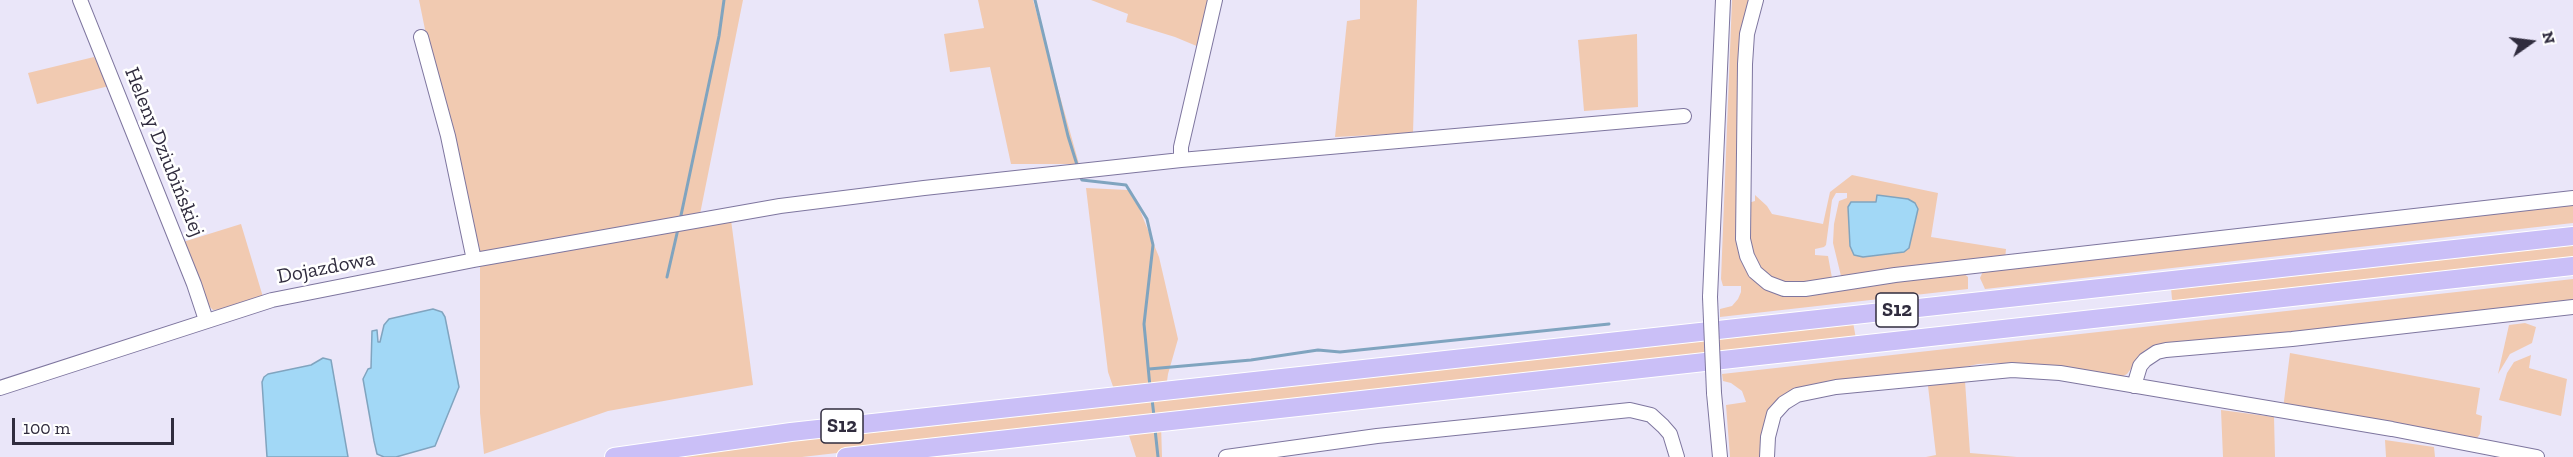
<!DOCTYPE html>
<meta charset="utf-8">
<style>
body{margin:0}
#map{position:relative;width:2573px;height:457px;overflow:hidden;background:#eae6f9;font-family:"Zilla Slab",serif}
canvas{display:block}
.north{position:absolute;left:2501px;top:12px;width:60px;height:60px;-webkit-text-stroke:4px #fff;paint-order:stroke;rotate:76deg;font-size:16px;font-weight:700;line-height:24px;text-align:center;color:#302c3e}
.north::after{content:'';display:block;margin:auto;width:21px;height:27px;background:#302c3e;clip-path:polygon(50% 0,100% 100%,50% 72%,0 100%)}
.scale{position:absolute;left:12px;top:418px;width:162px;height:27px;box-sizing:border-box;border:3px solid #302c3e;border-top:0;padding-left:8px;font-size:18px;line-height:21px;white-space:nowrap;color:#302c3e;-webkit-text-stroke:4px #fff;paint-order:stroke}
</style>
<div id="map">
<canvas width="2573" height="457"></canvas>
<div class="north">N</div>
<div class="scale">100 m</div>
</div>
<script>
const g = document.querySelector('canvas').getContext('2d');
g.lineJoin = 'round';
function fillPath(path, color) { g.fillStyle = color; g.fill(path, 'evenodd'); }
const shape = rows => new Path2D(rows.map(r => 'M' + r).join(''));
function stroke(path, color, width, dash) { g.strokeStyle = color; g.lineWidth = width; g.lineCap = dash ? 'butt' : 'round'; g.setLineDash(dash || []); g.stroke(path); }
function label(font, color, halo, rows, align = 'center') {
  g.font = font + ' "Zilla Slab",serif'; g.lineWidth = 5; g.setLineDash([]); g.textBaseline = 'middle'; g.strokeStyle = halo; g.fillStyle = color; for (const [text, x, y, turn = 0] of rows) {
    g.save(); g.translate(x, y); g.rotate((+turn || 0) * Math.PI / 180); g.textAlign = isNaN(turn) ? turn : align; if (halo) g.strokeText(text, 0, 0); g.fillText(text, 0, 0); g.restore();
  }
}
fillPath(shape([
 [419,0,743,0,700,214,731,220,753,385,608,411,484,454,480,413,480,250,430,54],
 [978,0,1033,0,1079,164,1011,164,990,67,950,72,944,34,984,28],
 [1091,0,1210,0,1199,47,1175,37,1126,22,1128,14],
 [1360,0,1417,0,1413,133,1335,137,1347,21,1360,19],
 [1732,0,1751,0,1739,244,1743,263,1753,278,1765,287,1961,271,1968,277,1968,289,1720,317,1720,309,1732,306,1738,299,1741,292,1741,286,1723,286,1721,279],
 [1637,34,1638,107,1584,111,1578,40],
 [94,57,109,86,37,104,28,73],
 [1852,175,1938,193,1931,237,2006,249,2005,259,1845,277,1841,276,1833,243,1834,224,1839,201,1847,198,1847,193,1836,193,1832,200,1826,245,1824,247,1815,249,1815,255,1828,256,1832,278,1792,284,1780,282,1768,277,1761,271,1749,246,1748,203,1755,201,1755,195,1767,206,1772,214,1823,224,1830,192],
 [1086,188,1128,190,1139,208,1159,257,1178,339,1168,374,1165,396,1853,322,1856,339,1161,424,1162,457,1136,457,1124,420,802,457,660,457,1118,401,1108,372],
 [2573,201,2573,223,1985,289,1980,278,1984,269],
 [241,224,263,297,224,309,213,310,205,302,183,242],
 [2573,241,2573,260,2175,304,2172,299,2171,288],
 [2573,279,2573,302,2419,320,2171,344,2145,350,2127,374,2121,377,2040,366,1998,363,1978,364,1951,370,1787,395,1762,457,1730,457,1726,405,1746,402,1742,391,1731,383,1723,381,1722,374],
 [2525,323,2536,327,2532,343,2510,354,2498,374,2509,325],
 [2290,353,2480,388,2476,414,2482,416,2480,434,2475,441,2283,409],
 [2531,355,2529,368,2567,379,2561,416,2499,400,2507,373,2514,362],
 [1965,381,1970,453,2017,457,1926,457,1936,455,1928,386],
 [2221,410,2274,417,2275,457,2223,457],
 [2385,440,2434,447,2435,457,2386,457]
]), '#f1cab1');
const water = shape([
 [1877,195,1908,199,1915,203,1918,209,1909,248,1904,252,1863,257,1854,255,1850,246,1848,207,1851,202,1876,202,1877,195],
 [433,309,442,312,445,317,459,387,435,446,396,457,384,457,377,454,374,441,363,379,368,369,371,368,372,331,377,330,378,342,380,342,384,325,389,319,433,309],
 [323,358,331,360,348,457,267,457,262,382,264,377,268,374,311,365,323,358]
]);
fillPath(water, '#a2d8f6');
stroke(water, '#80a4bf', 1.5);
stroke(shape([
 [1035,0,1068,136,1078,168],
 [1079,174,1082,180,1126,185,1147,219,1153,245,1144,324,1150,387],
 [680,220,719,36,724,0],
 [667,277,678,229],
 [1149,369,1251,360,1318,350,1340,352,1609,324],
 [1152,399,1154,416],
 [1155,429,1158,457]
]), '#80a4bf', 3);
const minor = shape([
 [80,0,194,284,206,320],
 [1756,0,1747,34,1745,64,1743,239,1747,256,1755,272,1768,283,1784,289,1805,289,1895,275,2573,198],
 [421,37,448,136,474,260],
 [1181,160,1181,147,1215,0],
 [1710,297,1723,0],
 [2134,386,2140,366,2145,360,2157,352,2166,350,2292,339,2573,307],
 [0,388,272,300,474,260,780,206,924,188,1181,160,1684,116],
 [1714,393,1720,457],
 [1226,457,1377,436,1630,410,1651,415,1663,426,1670,434,1677,457],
 [1767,457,1768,437,1774,414,1784,403,1797,395,1836,387,2012,370,2060,373,2392,429,2537,457]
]);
const highway = shape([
 [614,457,791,432,2573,236],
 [846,457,2573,266]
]);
stroke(minor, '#7e769f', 16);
stroke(highway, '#fff', 20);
stroke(minor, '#fff', 14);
stroke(highway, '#cabff7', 18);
const minorBridge = shape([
 [1710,297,1714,393]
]);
stroke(minorBridge, '#7e769f', 16, []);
stroke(minorBridge, '#fff', 14);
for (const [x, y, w] of [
 [1897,310,42],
 [842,426,42]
]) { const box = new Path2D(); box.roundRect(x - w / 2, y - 17, w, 34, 4.5); g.fillStyle = '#fff'; g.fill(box); stroke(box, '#302c3e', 1.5); }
label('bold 20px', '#302c3e', null, [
 ["S12",1897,310],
 ["S12",842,426]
]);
label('21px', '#302c3e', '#fff', [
 ["Heleny Dziubińskiej",164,152,68],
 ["Dojazdowa",326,268,-11]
]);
</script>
